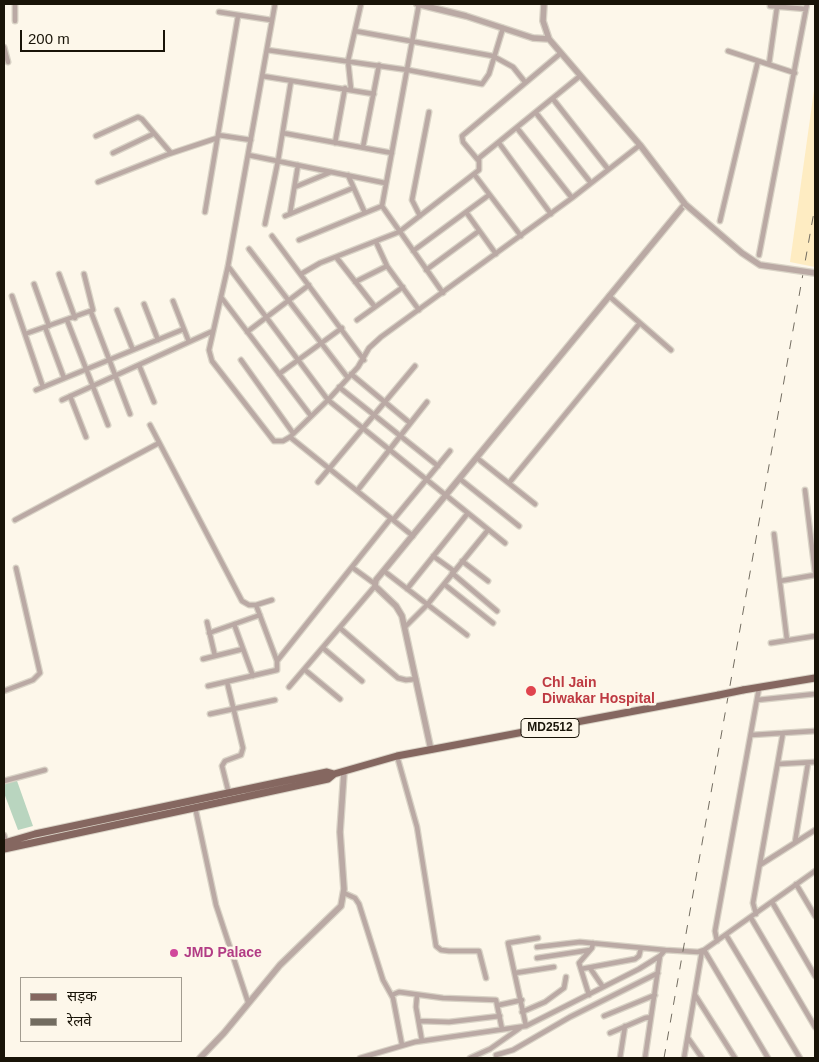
<!DOCTYPE html>
<meta charset="utf-8">
<style>
body{margin:0}
#map{position:relative;width:819px;height:1062px;overflow:hidden;background:#fdf7ea;font-family:Helvetica,"Noto Sans Devanagari",sans-serif}
canvas{display:block}
.frame{position:absolute;inset:0;border:5px solid #191408;pointer-events:none}
.legend{position:absolute;left:20px;top:977px;width:162px;height:65px;box-sizing:border-box;background:#fdf7ea;border:1px solid #a29c90;margin:0;padding:6px 9px;list-style:none;font-size:15px;color:#191408}
.legend li{display:flex;align-items:center;gap:10px;height:25px}
.legend b{width:25px;border:1px solid #a29c90}
.scale{position:absolute;left:20px;top:30px;width:145px;height:22px;box-sizing:border-box;border:2px solid #191408;border-top:0;padding-left:6px;font-size:15px;line-height:18px;white-space:nowrap;color:#191408;-webkit-text-stroke:4px #fdf7ea;paint-order:stroke}
</style>
<div id="map">
<canvas width="819" height="1062"></canvas>
<div class="frame"></div>
<ul class="legend">
<li><b style="height:6px;background:#856760"></b>सड़क</li>
<li><b style="height:6px;background:#726c60"></b>रेलवे</li>
</ul>
<div class="scale">200 m</div>
</div>
<script>
const g = document.querySelector('canvas').getContext('2d');
g.lineJoin = 'round';
function fillPath(path, color) { g.fillStyle = color; g.fill(path, 'evenodd'); }
const shape = rows => new Path2D(rows.map(r => 'M' + r).join(''));
function stroke(path, color, width, dash) { g.strokeStyle = color; g.lineWidth = width; g.lineCap = dash ? 'butt' : 'round'; g.setLineDash(dash || []); g.stroke(path); }
function label(font, color, halo, rows, align = 'center') {
  g.font = font + ' Helvetica,sans-serif'; g.lineWidth = 5; g.setLineDash([]); g.textBaseline = 'middle'; g.strokeStyle = halo; g.fillStyle = color; for (const [text, x, y, turn = 0] of rows) {
    g.save(); g.translate(x, y); g.rotate((+turn || 0) * Math.PI / 180); g.textAlign = isNaN(turn) ? turn : align; if (halo) g.strokeText(text, 0, 0); g.fillText(text, 0, 0); g.restore();
  }
}
fillPath(shape([
 [815,83,815,267,790,262]
]), '#feecc2');
fillPath(shape([
 [16,778,33,826,18,830,4,793,4,781]
]), '#b9d5bf');
const minor = shape([
 [15,4,15,21],
 [275,4,228,266,209,350,212,361,274,441,283,441,290,437,328,400,358,367,369,348,381,337,572,198,640,145],
 [419,4,382,206,443,293],
 [770,6,806,9],
 [219,12,271,20],
 [355,31,493,56,513,67,525,82],
 [4,47,8,62],
 [267,50,408,70,482,84,489,74,503,28],
 [728,51,795,73],
 [769,64,777,7],
 [262,76,374,94],
 [351,89,348,61,361,4],
 [553,99,608,169],
 [536,113,591,183],
 [517,128,572,198],
 [283,133,392,153],
 [218,135,251,140],
 [96,136,138,117,142,119,171,153],
 [335,143,345,88],
 [499,143,551,214],
 [363,147,379,65],
 [113,153,153,134],
 [248,155,385,183],
 [478,160,463,142,462,136,561,53],
 [474,174,521,236],
 [348,175,365,213],
 [98,182,169,154,217,138],
 [295,187,331,172],
 [205,212,238,16],
 [466,212,496,254],
 [290,214,298,165],
 [285,216,353,188],
 [420,216,412,200,429,112],
 [720,221,758,61],
 [265,224,278,161,291,81],
 [272,236,364,360],
 [299,240,382,206],
 [376,242,387,266,419,310],
 [249,249,348,378],
 [413,251,489,195],
 [759,255,807,4],
 [336,257,375,307],
 [228,266,328,400,505,543],
 [426,270,479,231],
 [59,274,75,318],
 [301,274,320,263,399,232,479,170,479,158,580,76],
 [355,282,387,266],
 [34,284,49,326],
 [12,296,43,387],
 [609,296,671,350],
 [221,297,311,416],
 [173,301,189,342],
 [144,304,158,340],
 [117,310,133,350],
 [91,312,130,414],
 [67,320,108,425],
 [357,320,403,287],
 [45,327,64,378],
 [247,332,309,285],
 [25,334,93,310,84,274],
 [241,360,293,433],
 [139,365,154,402],
 [279,374,342,328],
 [351,374,410,423],
 [339,387,438,466],
 [36,390,184,329],
 [70,396,86,437],
 [62,400,213,331],
 [150,425,242,601,249,605,256,605,272,600],
 [290,437,413,536],
 [477,458,535,504],
 [460,479,519,526],
 [318,482,415,366],
 [509,483,640,323],
 [805,490,815,572],
 [357,491,427,402],
 [15,520,159,443],
 [393,520,450,451],
 [774,534,787,640],
 [433,556,454,571],
 [462,561,488,581],
 [353,568,375,584],
 [384,571,467,635],
 [452,573,497,611],
 [780,581,815,575],
 [444,584,493,623],
 [407,589,468,513],
 [207,622,215,656],
 [234,624,253,676],
 [405,627,427,605,488,530],
 [340,628,398,678,406,680,416,679],
 [209,633,260,615],
 [771,643,815,636],
 [323,648,362,681],
 [203,659,243,649],
 [277,661,391,518],
 [305,670,340,699],
 [227,682,243,748,241,755,225,761,222,766,229,794],
 [208,686,277,670,277,661,256,605],
 [289,687,375,586],
 [4,691,33,680,40,673,16,568],
 [757,700,815,694],
 [210,714,275,700],
 [751,735,815,731],
 [397,756,417,827,436,946,441,950,449,951,479,951,486,978],
 [778,764,815,762],
 [4,781,45,770],
 [195,807,216,905,248,1002],
 [4,835,6,842],
 [795,842,808,763],
 [760,865,815,830],
 [796,884,815,916],
 [344,893,355,898,359,904,383,980,393,998,402,1045],
 [772,902,815,976],
 [756,914,753,903,783,733],
 [751,918,815,1027],
 [726,935,800,1058],
 [717,941,715,931,759,688],
 [537,947,580,942,665,950],
 [704,950,768,1058],
 [537,958,590,950],
 [590,968,603,987],
 [581,969,635,959,639,956,641,948],
 [515,973,554,967],
 [392,995,399,992,443,998,496,1000,502,1029],
 [417,995,416,1007,422,1041],
 [589,995,579,963,592,948,593,943],
 [695,995,735,1058],
 [499,1005,522,1000],
 [522,1012,545,1002,564,988,566,977],
 [604,1016,655,995],
 [419,1021,449,1022,500,1016],
 [526,1026,508,943,538,938],
 [610,1033,645,1018,651,1017],
 [688,1038,702,1058],
 [496,1055,513,1050,570,1017,658,973],
 [360,1058,415,1042,526,1026,639,969,660,956,665,950,698,952,704,950,815,871],
 [470,1058,490,1049,520,1028],
 [620,1058,625,1026],
 [645,1058,660,956],
 [684,1058,702,951]
]);
const tertiary = shape([
 [417,4,466,16,533,38,549,39],
 [431,750,402,616,396,606,375,586,376,580,685,204,640,145,549,39,543,21,544,4],
 [200,1058,224,1033,280,965,341,906,344,889,340,832,344,772]
]);
const primary = shape([
 [743,690,815,678],
 [4,843,35,834,327,772,334,774],
 [4,849,328,779,334,774,397,756,719,695]
]);
stroke(minor, '#d9d3c6', 7);
stroke(tertiary, '#d9d3c6', 8);
stroke(primary, '#d9d3c6', 9);
stroke(minor, '#baa9a4', 4.5);
stroke(tertiary, '#baa9a4', 5.5);
stroke(primary, '#856760', 7);
stroke(shape([
 [664,1058,815,206]
]), '#726c60', 1, [9, 9]);
const tertiaryBridge = shape([
 [685,204,742,253,760,265,815,273]
]);
const primaryBridge = shape([
 [719,695,743,690]
]);
stroke(tertiaryBridge, '#d9d3c6', 8, []);
stroke(primaryBridge, '#d9d3c6', 9, []);
stroke(tertiaryBridge, '#baa9a4', 5.5);
stroke(primaryBridge, '#856760', 7);
for (const [x, y, r, color] of [
 [531,691,6,"#e0444e"],
 [174,953,5,"#d1479c"]
]) { const dot = new Path2D(); dot.arc(x, y, r, 0, 2 * Math.PI); g.fillStyle = color; g.fill(dot); stroke(dot, '#fdf7ea', 2); }
for (const [x, y, w] of [
 [550,728,58]
]) { const box = new Path2D(); box.roundRect(x - w / 2, y - 9.5, w, 19, 4); g.fillStyle = '#fdf7ea'; g.fill(box); stroke(box, '#191408', 1); }
label('bold 12px', '#191408', null, [
 ["MD2512",550,728]
]);
label('bold 14px', '#be3a42', '#fdf7ea', [
 ["Chl Jain",542,683],
 ["Diwakar Hospital",542,699]
], 'left');
label('bold 14px', '#b23c85', '#fdf7ea', [
 ["JMD Palace",184,953]
], 'left');
</script>
